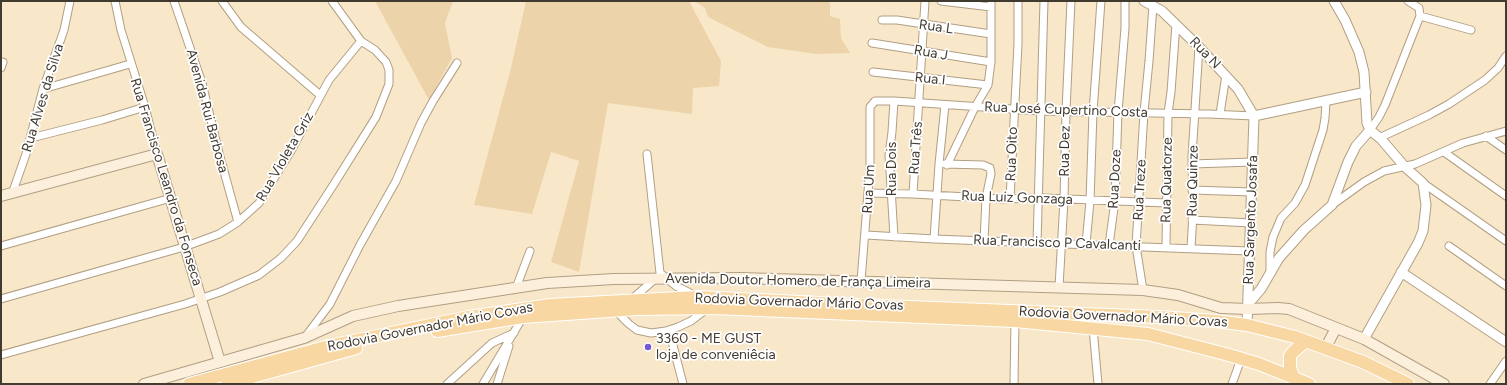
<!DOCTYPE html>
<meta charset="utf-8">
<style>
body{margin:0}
#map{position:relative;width:1507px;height:385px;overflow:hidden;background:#f9e7ca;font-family:Figtree,sans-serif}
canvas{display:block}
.frame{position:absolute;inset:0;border:2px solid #413a2f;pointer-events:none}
</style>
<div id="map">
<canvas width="1507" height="385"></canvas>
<div class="frame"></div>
</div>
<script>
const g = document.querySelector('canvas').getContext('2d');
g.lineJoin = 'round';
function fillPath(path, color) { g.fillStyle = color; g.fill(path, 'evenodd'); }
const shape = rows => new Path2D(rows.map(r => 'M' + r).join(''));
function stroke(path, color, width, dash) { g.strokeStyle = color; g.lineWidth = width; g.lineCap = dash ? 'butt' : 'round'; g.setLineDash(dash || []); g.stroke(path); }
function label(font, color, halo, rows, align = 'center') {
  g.font = font + ' Figtree,sans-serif'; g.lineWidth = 3.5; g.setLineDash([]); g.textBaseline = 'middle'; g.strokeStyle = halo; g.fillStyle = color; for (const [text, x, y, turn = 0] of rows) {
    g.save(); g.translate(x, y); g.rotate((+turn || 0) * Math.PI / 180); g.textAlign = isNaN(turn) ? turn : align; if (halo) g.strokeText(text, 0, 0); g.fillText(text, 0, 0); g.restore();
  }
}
fillPath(shape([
 [375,1,453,1,445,23,452,58,429,100],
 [526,1,689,1,721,61,719,86,693,88,692,114,608,103,579,272,551,262,579,161,551,152,532,214,474,205,511,68],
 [694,1,830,1,830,16,840,19,841,38,850,53,816,54,768,47,708,17,705,8]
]), '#edd3a9');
const minor = shape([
 [115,1,121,30,145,107,157,154],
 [174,1,202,83,220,157,238,222],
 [222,1,241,27,320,95],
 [941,1,991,7],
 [1420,16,1471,30],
 [882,20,897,20,991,34],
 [872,43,991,62],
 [1,68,3,62],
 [873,72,988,85],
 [43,89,130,64],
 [894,101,892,132,889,155,894,237],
 [1220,114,1226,75],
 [1370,130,1379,117,1385,105,1420,16,1419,8,1408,1],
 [1486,136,1506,150],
 [31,138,102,120,145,107],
 [1379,138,1429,115,1449,104,1485,80,1498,68,1506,56],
 [1444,152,1506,196],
 [647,154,660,273,676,286,694,295],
 [945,164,983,165,990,168,991,174,986,198,984,241],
 [1192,164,1253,162],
 [947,165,975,107,988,85,991,62,991,1],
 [1423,183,1506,241],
 [1192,190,1252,192],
 [869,193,913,194,1003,199,1044,198,1166,203],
 [12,194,26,154,43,89,64,30,70,1],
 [913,194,925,1],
 [1010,199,1018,44,1018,1],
 [1332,205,1364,182,1384,171,1415,164,1463,143,1506,131],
 [1192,220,1251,223],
 [866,235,934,239,1249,251],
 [934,239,939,164,945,105],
 [1037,243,1044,1],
 [1086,244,1090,201,1093,112,1101,1],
 [1109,245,1115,201,1118,112,1125,28,1125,1],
 [1,246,171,198],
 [1449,246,1506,286],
 [1166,247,1168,113,1171,92,1176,24],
 [1191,248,1193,214,1192,156,1199,47],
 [1270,273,1270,252,1273,237,1281,218,1295,203,1305,185,1323,130,1325,118,1326,101],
 [861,281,870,167,870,107,875,101,894,101,1041,111,1209,114,1254,116],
 [1059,287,1064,200,1066,111,1071,1],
 [516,288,530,251],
 [1143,290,1136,246,1144,112,1149,61,1153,5],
 [1,299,184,247,219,234,238,222,259,203,291,151,329,80,361,41],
 [631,300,656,278],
 [615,310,629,324,637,330,651,333,666,331,678,327,691,321,708,308],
 [1093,328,1098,384],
 [669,330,683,384],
 [306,336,330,304,360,245,396,181,421,123,433,101,457,63],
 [1,355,185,304,220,292,259,275,281,258,297,241,334,184,376,117,389,84,389,70,386,62,375,50,361,41,332,1],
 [447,384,492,343,514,333],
 [483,384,523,317],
 [497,384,509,346],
 [1014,384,1015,321],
 [1232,384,1241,359],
 [1490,384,1506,361]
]);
const tertiary = shape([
 [1144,1,1162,11,1199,47,1238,89,1254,116,1247,325],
 [1334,1,1345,20,1359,52,1364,72,1367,123,1370,130,1381,139,1405,167,1423,183,1426,205,1423,231,1418,243,1364,339],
 [1254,116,1366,92],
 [1401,272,1506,342],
 [1248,304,1261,289,1279,258,1304,230,1332,205,1348,162,1356,146,1370,130]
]);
const secondary = shape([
 [1,196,157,154,220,362],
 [1326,347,1336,328],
 [144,384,304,338,353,316,398,306,547,283,614,279,740,278,1143,290,1178,295,1221,308,1248,309,1278,308,1289,309,1364,339,1444,384]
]);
const trunk = shape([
 [437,331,523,317,637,309,714,308,1015,321,1148,334,1229,355,1259,364,1309,384],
 [1293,377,1290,367,1290,356,1293,352,1306,341],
 [189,384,329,346,469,317,550,305,698,297,859,305,1159,317,1216,321,1247,325,1295,337,1363,362,1408,384],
 [227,384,356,348]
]);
stroke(minor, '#b19f84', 9);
stroke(tertiary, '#b19f84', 11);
stroke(secondary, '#b19f84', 12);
stroke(trunk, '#fff', 14);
stroke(minor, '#fff', 7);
stroke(tertiary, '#fff', 9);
stroke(secondary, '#fcf0dc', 10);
stroke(trunk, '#f8d7a2', 12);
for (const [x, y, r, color] of [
 [648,347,4,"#7458d2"]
]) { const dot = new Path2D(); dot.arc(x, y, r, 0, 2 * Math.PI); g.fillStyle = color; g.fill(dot); stroke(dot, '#fff', 1.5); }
label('14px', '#413a2f', '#fff', [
 ["Rua L",936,27,8],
 ["Rua J",931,53,10],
 ["Rua N",1205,53,46],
 ["Rua I",930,79,6],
 ["Rua Alves da Silva",43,98,-73],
 ["Rua José Cupertino Costa",1066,110,2],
 ["Avenida Rui Barbosa",207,111,75],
 ["Rua Três",916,148,-86],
 ["Rua Dez",1065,151,-89],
 ["Rua Oito",1012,154,-88],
 ["Rua Violeta Griz",285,157,-60],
 ["Rua Dois",892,169,-90],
 ["Rua Doze",1115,179,-87],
 ["Rua Quatorze",1167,180,-89],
 ["Rua Quinze",1193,181,-89],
 ["Rua Francisco Leandro da Fonseca",166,182,73],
 ["Rua Um",869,189,-87],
 ["Rua Treze",1140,190,-87],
 ["Rua Luiz Gonzaga",1017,198,2],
 ["Rua Sargento Josafa",1251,220,-88],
 ["Rua Francisco P Cavalcanti",1057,243,2],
 ["Avenida Doutor Homero de França Limeira",798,281,1],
 ["Rodovia Governador Mário Covas",799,302,2],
 ["Rodovia Governador Mário Covas",1123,317,3],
 ["Rodovia Governador Mário Covas",430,327,-11]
]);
label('14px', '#413a2f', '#fff', [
 ["3360 - ME GUST",656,339],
 ["loja de conveniêcia",656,355]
], 'left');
</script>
